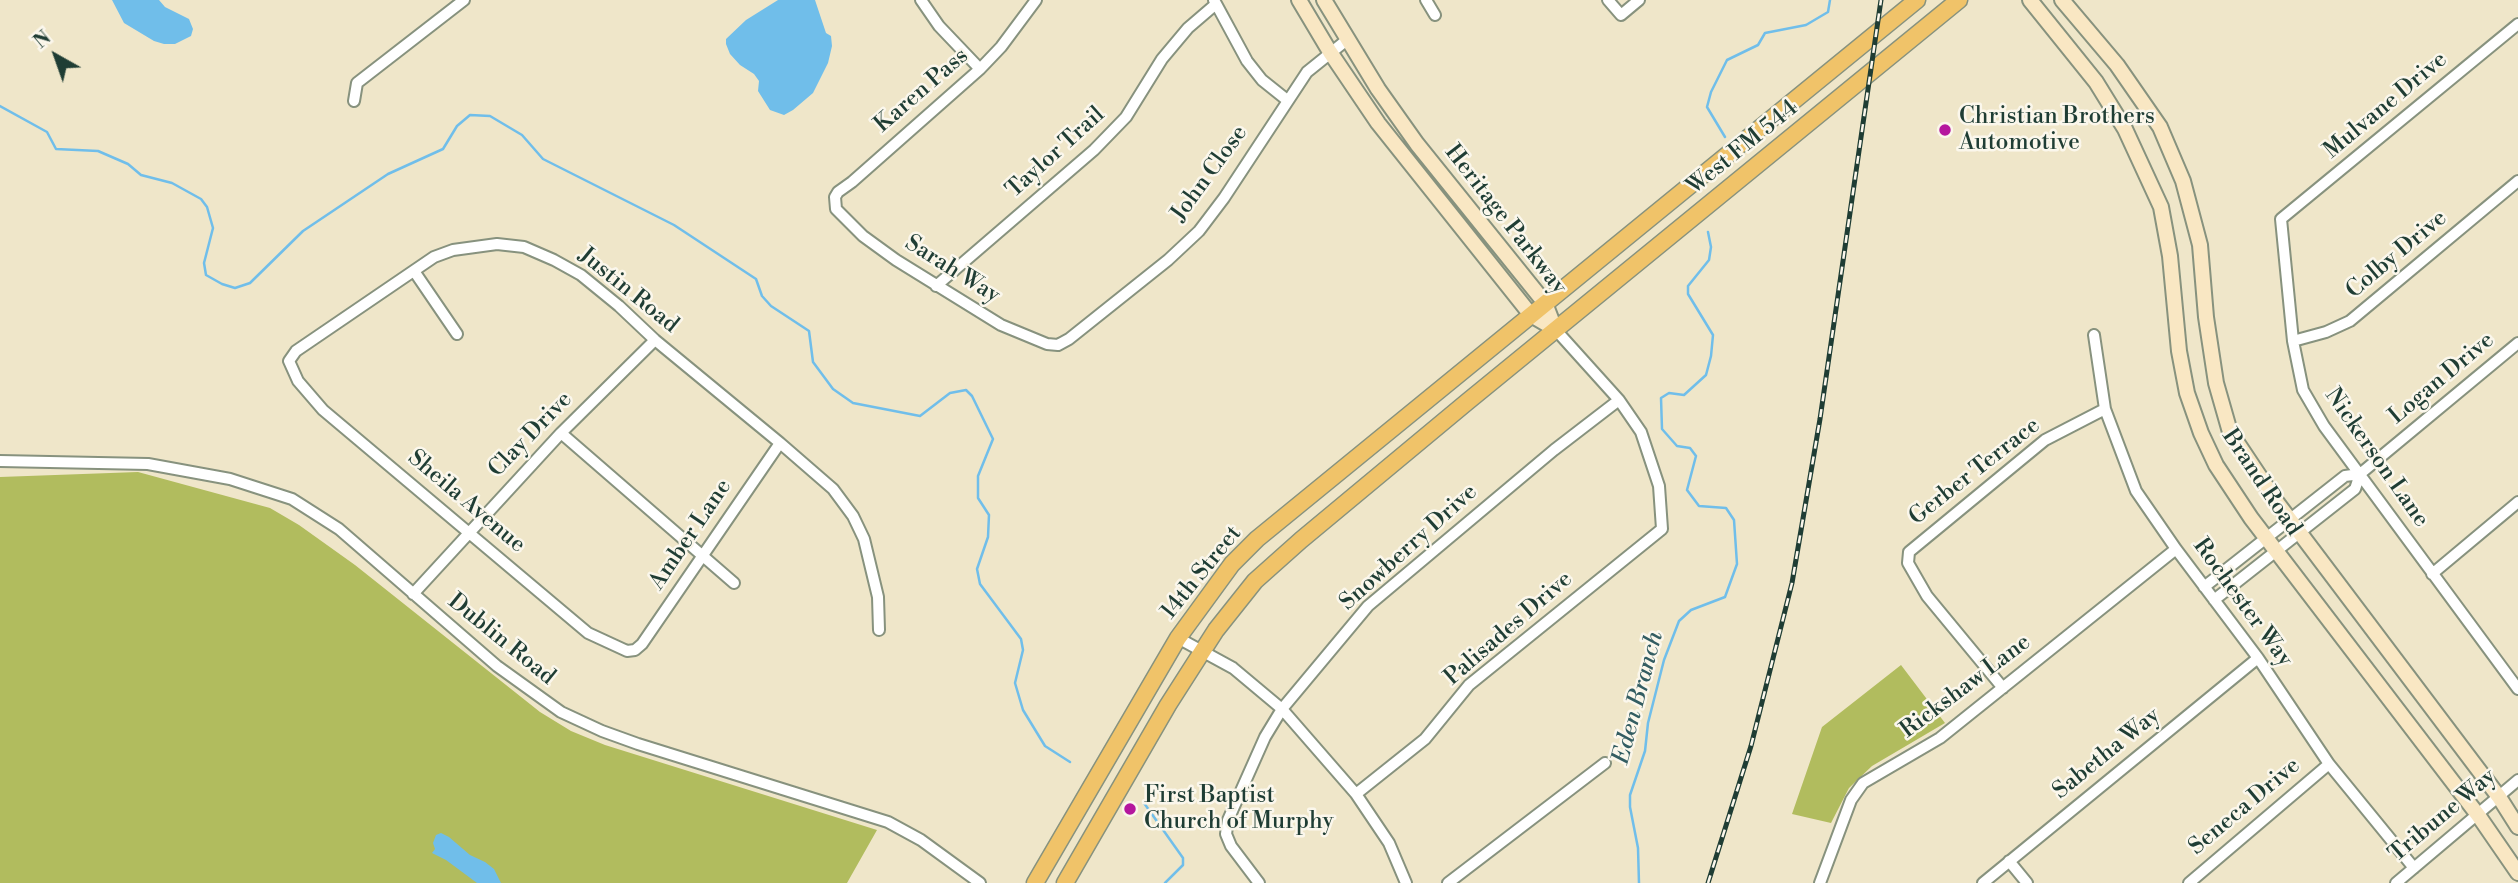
<!DOCTYPE html>
<style>
body{margin:0}
#map{position:relative;width:2518px;height:883px;overflow:hidden;background:#efe6c9;font-family:"Libre Bodoni",serif}
canvas{display:block}
.north{position:absolute;left:21px;top:21px;width:70px;height:70px;-webkit-text-stroke:5px #fbf7ec;paint-order:stroke;rotate:320deg;font-size:19px;font-weight:700;line-height:28px;text-align:center;color:#1f3d34}
.north::after{content:'';display:block;margin:auto;width:24px;height:32px;background:#1f3d34;clip-path:polygon(50% 0,100% 100%,50% 72%,0 100%)}
</style>
<div id="map">
<canvas width="2518" height="883"></canvas>
<div class="north">N</div>
</div>
<script>
const g = document.querySelector('canvas').getContext('2d');
g.lineJoin = 'round';
function fillPath(path, color) { g.fillStyle = color; g.fill(path, 'evenodd'); }
const shape = rows => new Path2D(rows.map(r => 'M' + r).join(''));
function stroke(path, color, width, dash) { g.strokeStyle = color; g.lineWidth = width; g.lineCap = dash ? 'butt' : 'round'; g.setLineDash(dash || []); g.stroke(path); }
function label(font, color, halo, rows, align = 'center') {
  g.font = font + ' "Libre Bodoni",serif'; g.lineWidth = 5; g.setLineDash([]); g.textBaseline = 'middle'; g.strokeStyle = halo; g.fillStyle = color; for (const [text, x, y, turn = 0] of rows) {
    g.save(); g.translate(x, y); g.rotate((+turn || 0) * Math.PI / 180); g.textAlign = isNaN(turn) ? turn : align; if (halo) g.strokeText(text, 0, 0); g.fillText(text, 0, 0); g.restore();
  }
}
fillPath(shape([
 [138,472,270,508,299,525,355,565,540,712,571,731,605,745,877,830,847,883,0,883,0,477],
 [1901,665,1945,723,1872,766,1849,788,1831,823,1792,814,1822,727]
]), '#b1bc5e');
fillPath(shape([
 [112,0,159,0,165,7,189,19,193,29,191,36,175,44,164,44,154,41,124,23],
 [778,0,815,0,826,33,831,36,832,46,828,63,813,93,793,110,784,115,770,110,758,91,759,81,754,74,740,65,730,54,726,44,726,39,746,20],
 [441,833,449,837,470,855,485,862,494,869,501,883,477,883,446,860,432,853,435,849,433,843,436,835]
]), '#70beea');
stroke(shape([
 [0,106,47,132,56,149,98,151,128,164,141,175,172,183,201,199,207,207,213,228,204,263,206,275,222,284,235,288,250,283,303,231,388,174,443,149,457,126,470,115,490,116,522,135,543,159,674,225,756,279,762,296,771,306,809,331,813,362,833,389,853,403,920,416,950,393,966,390,972,396,993,439,978,476,978,498,989,515,988,537,977,569,980,584,1021,639,1023,650,1015,683,1023,710,1045,746,1070,762],
 [1725,137,1707,107,1711,92,1727,60,1758,45,1765,33,1806,25,1828,12,1830,0],
 [1144,803,1183,858,1183,865,1165,883],
 [1639,883,1638,848,1630,807,1630,795,1645,751,1648,723,1664,660,1679,621,1691,610,1725,597,1737,564,1734,520,1726,508,1699,506,1687,490,1696,456,1690,448,1677,446,1662,429,1661,398,1669,393,1684,395,1706,375,1711,356,1713,335,1688,294,1688,286,1709,260,1711,247,1708,232]
]), '#70beea', 2.5);
const minor = shape([
 [921,0,939,26,980,69],
 [1036,0,1001,47,980,69,852,182,838,192,835,197,836,209,863,236,896,260,1001,325,1047,344,1058,345,1069,339,1168,260,1199,231,1224,198,1307,72,1348,39],
 [1214,0,1247,61,1262,80,1287,100],
 [1426,0,1435,15],
 [1608,0,1621,15,1639,0],
 [2518,24,2281,219,2293,341,2303,390,2324,426,2518,689],
 [354,101,357,83,464,0],
 [414,271,457,334],
 [936,286,1094,150,1126,117,1162,59,1188,28,1216,4],
 [2094,335,2105,409,2136,491,2176,549,2258,658,2329,764,2414,868],
 [2293,341,2326,332,2350,321,2518,181],
 [561,433,734,583],
 [780,443,642,644,635,650,627,651,588,633,323,410,298,381,289,361,296,351,434,257,453,250,497,244,524,247,554,260,581,275,619,306,655,340,780,443,833,489,853,516,864,539,878,597,879,630],
 [0,461,148,464,230,479,292,499,339,529,497,666,561,712,602,731,638,744,888,822,921,840,980,883],
 [2432,574,2518,502],
 [2204,587,2345,476,2360,474,2518,343],
 [413,594,561,433,655,340],
 [2214,600,2355,489,2360,474],
 [1178,638,1233,668,1282,709,1356,794,1389,843,1406,883],
 [2003,688,1927,596,1908,563,1909,552,2045,440,2105,409],
 [1356,794,1425,739,1469,685,1662,529,1659,486,1641,432,1619,400,1555,329],
 [2009,861,2027,883],
 [1259,883,1231,846,1226,834,1228,820,1265,737,1282,709,1368,606,1554,450,1619,400],
 [1448,883,1605,763],
 [1820,883,1851,800,1863,783,1940,738,2176,549],
 [1983,883,2258,658],
 [2189,883,2329,764],
 [2396,883,2518,780]
]);
const secondary = shape([
 [1299,0,1330,52,1378,123,1531,315,1555,329],
 [1324,0,1378,89,1417,144,1545,303,1555,329],
 [2030,0,2096,82,2125,129,2161,207,2170,256,2179,351,2187,393,2201,433,2216,465,2251,518,2478,815,2518,873],
 [2062,0,2117,65,2160,127,2183,181,2200,245,2206,317,2216,383,2230,432,2278,504,2499,797,2518,827]
]);
const primary = shape([
 [1035,883,1178,638,1232,564,1257,539,1917,0],
 [1065,883,1168,705,1216,630,1255,581,1301,540,1467,402,1959,0]
]);
stroke(minor, '#87927e', 14);
stroke(secondary, '#87927e', 18);
stroke(primary, '#87927e', 19);
stroke(minor, '#fff', 10);
stroke(secondary, '#f9e7c3', 14);
stroke(primary, '#f0c369', 16);
const rail = shape([
 [1708,883,1751,746,1792,583,1820,419,1881,0]
]);
stroke(rail, '#1f3d34', 5);
stroke(rail, '#fbf7ec', 2.5, [8]);
for (const [x, y, r, color] of [
 [1945,130,7,"#b5179e"],
 [1130,809,7,"#b5179e"]
]) { const dot = new Path2D(); dot.arc(x, y, r, 0, 2 * Math.PI); g.fillStyle = color; g.fill(dot); stroke(dot, '#fbf7ec', 2.5); }
label('23px', '#1f3d34', '#fbf7ec', [
 ["Karen Pass",922,91,-41],
 ["Mulvane Drive",2386,106,-40],
 ["West FM 544",1743,148,-39],
 ["Taylor Trail",1056,153,-42],
 ["John Close",1210,174,-54],
 ["Heritage Parkway",1505,220,52],
 ["Colby Drive",2397,255,-40],
 ["Sarah Way",952,270,32],
 ["Justin Road",628,291,39],
 ["Logan Drive",2442,379,-40],
 ["Clay Drive",531,435,-46],
 ["Nickerson Lane",2376,458,55],
 ["Gerber Terrace",1975,472,-38],
 ["Brand Road",2261,483,56],
 ["Sheila Avenue",466,502,40],
 ["Amber Lane",691,535,-56],
 ["Snowberry Drive",1409,548,-42],
 ["14th Street",1202,573,-51],
 ["Rochester Way",2242,603,54],
 ["Palisades Drive",1509,629,-41],
 ["Dublin Road",501,640,39],
 ["Rickshaw Lane",1966,687,-37],
 ["Sabetha Way",2107,754,-39],
 ["Seneca Drive",2245,807,-40],
 ["Tribune Way",2443,816,-40]
]);
label('23px', '#1f3d34', '#fbf7ec', [
 ["Christian Brothers",1959,117],
 ["Automotive",1959,143],
 ["First Baptist",1144,796],
 ["Church of Murphy",1144,822]
], 'left');
label('italic 24px', '#335d62', '#fbf7ec', [
 ["Eden Branch",1639,698,-75]
]);
</script>
